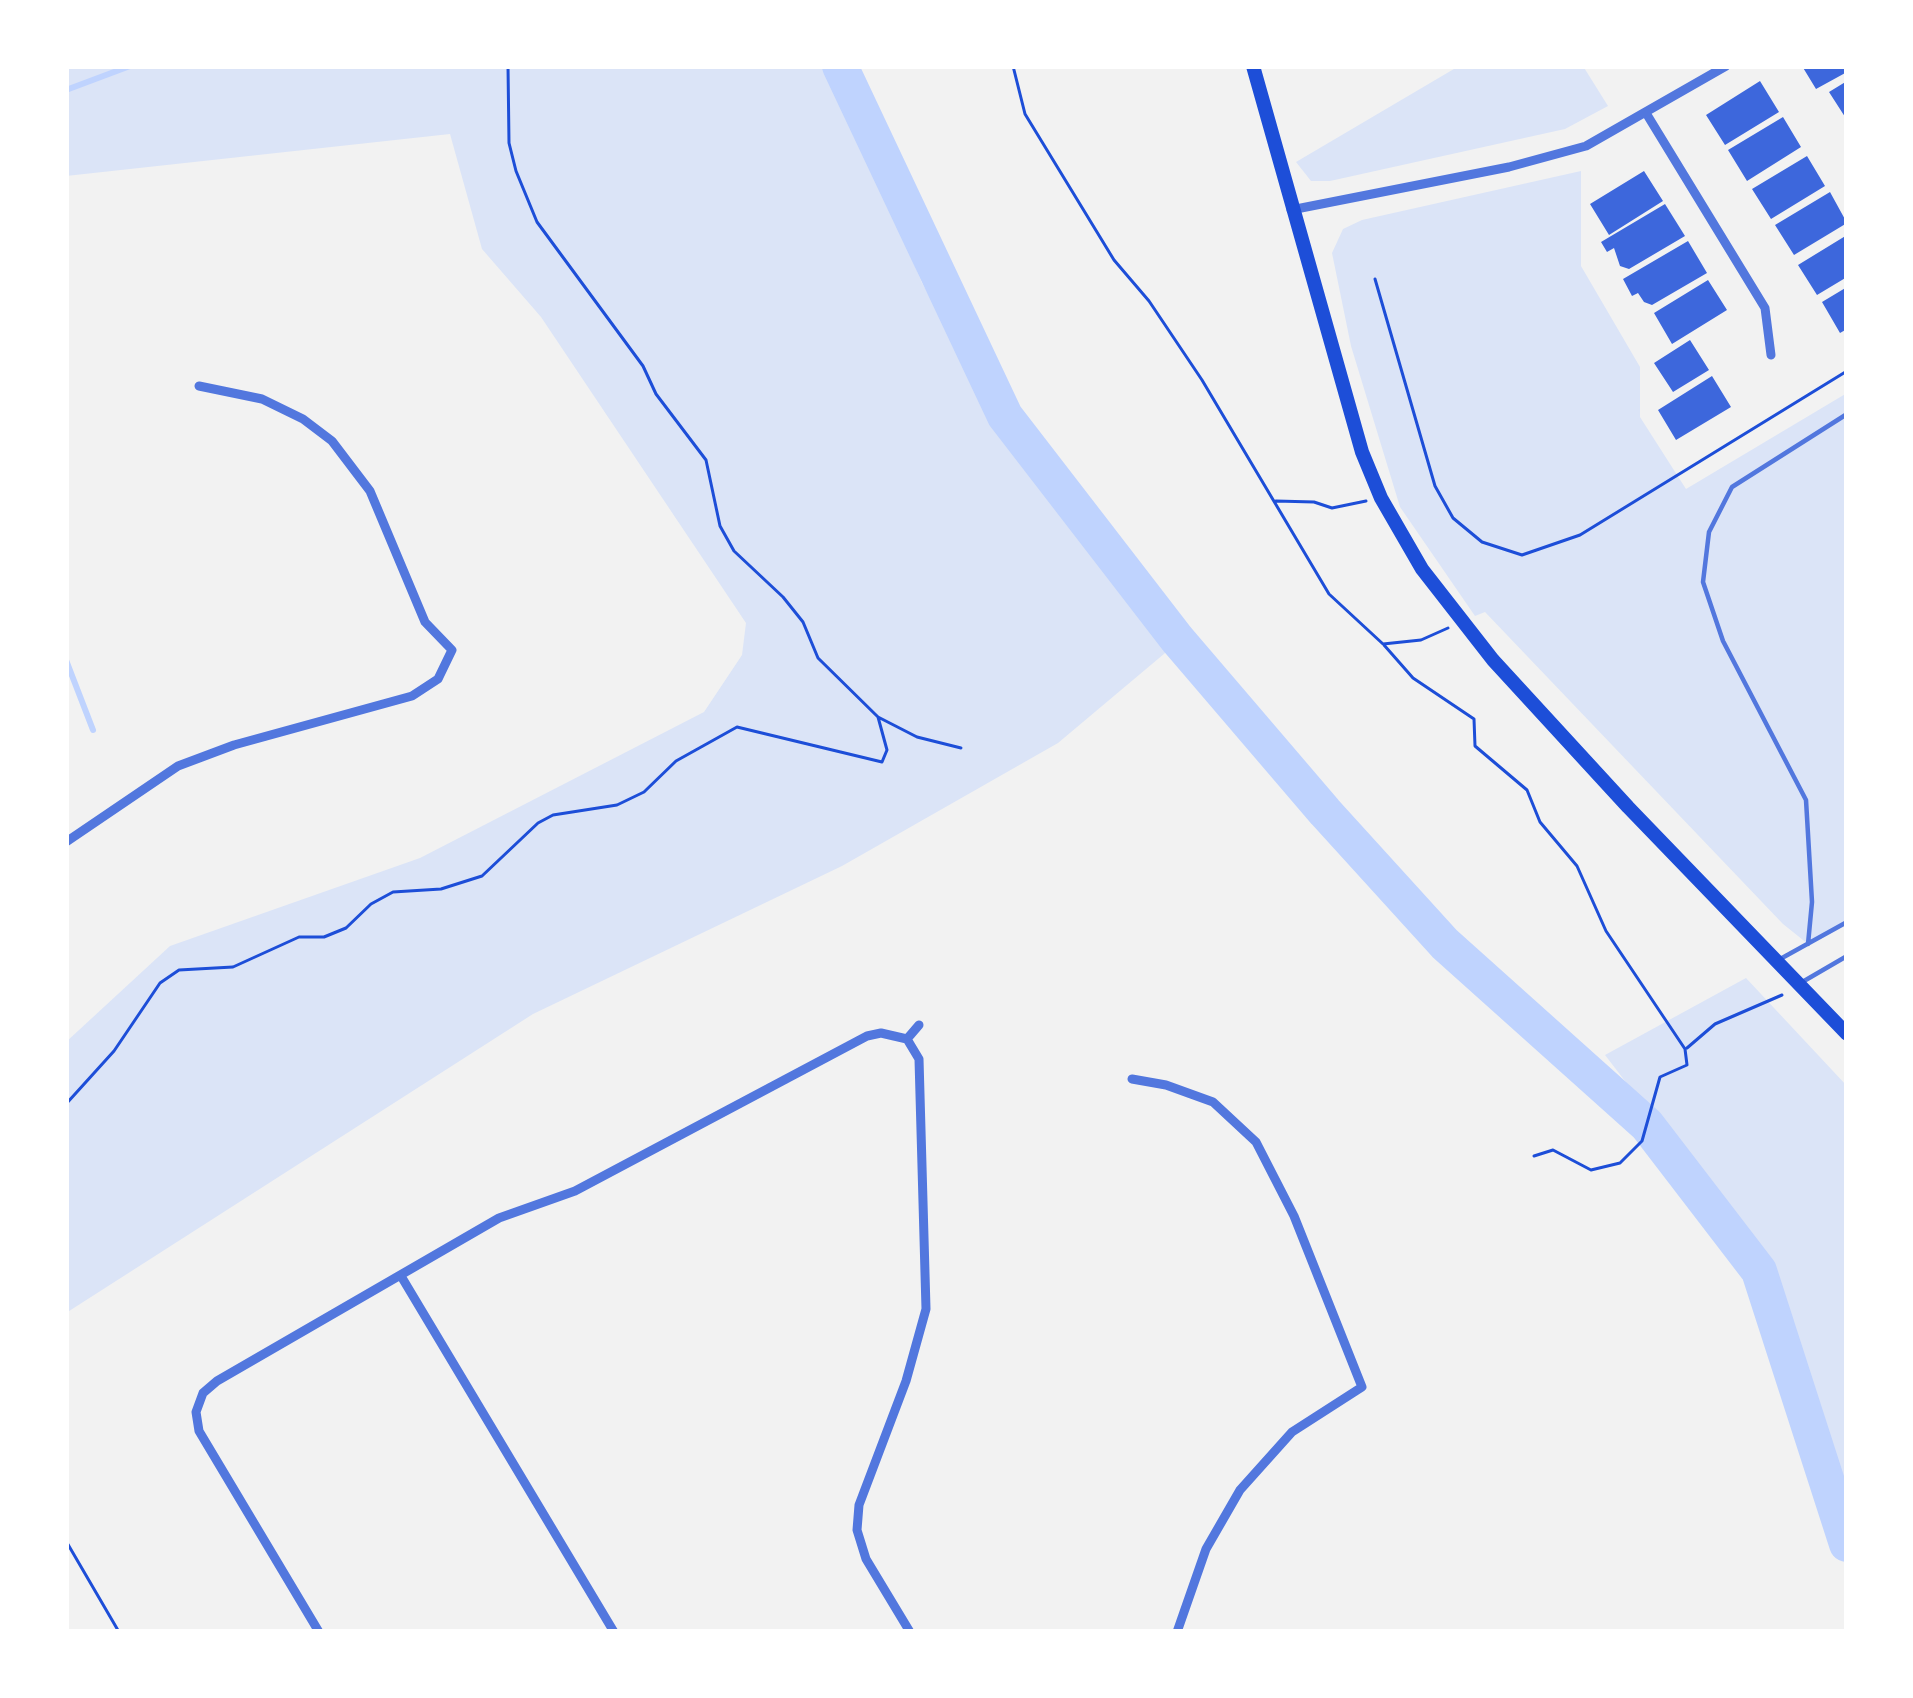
<!DOCTYPE html>
<style>
body{margin:0}
#map{position:relative;width:1913px;height:1698px;overflow:hidden;background:#f2f2f2;font-family:Karla,sans-serif}
canvas{display:block}
.frame{position:absolute;inset:0;border:69px solid #fff;pointer-events:none}
</style>
<div id="map">
<canvas width="1913" height="1698"></canvas>
<div class="frame"></div>
</div>
<script>
const g = document.querySelector('canvas').getContext('2d');
g.lineJoin = 'round';
function fillPath(path, color) { g.fillStyle = color; g.fill(path, 'evenodd'); }
const shape = rows => new Path2D(rows.map(r => 'M' + r).join(''));
function stroke(path, color, width, dash) { g.strokeStyle = color; g.lineWidth = width; g.lineCap = dash ? 'butt' : 'round'; g.setLineDash(dash || []); g.stroke(path); }
fillPath(shape([
 [66,66,836,66,842,93,922,283,1012,440,1126,593,1177,643,1058,743,842,866,533,1014,66,1313,66,1042,170,946,420,858,704,712,742,655,746,623,541,317,482,249,450,134,66,176],
 [1459,66,1583,66,1608,106,1565,129,1330,181,1311,181,1296,162],
 [1581,171,1581,266,1640,367,1640,417,1686,489,1847,393,1847,922,1808,944,1783,924,1485,612,1475,616,1400,507,1351,346,1332,253,1343,229,1362,220],
 [1746,978,1847,1086,1847,1509,1820,1403,1716,1199,1605,1055]
]), '#dbe4f7');
stroke(shape([
 [66,90,130,66],
 [66,660,93,730]
]), '#bfd3fe', 6);
stroke(shape([
 [840,66,1005,416,1177,639,1325,812,1445,944,1647,1125,1759,1271,1847,1544]
]), '#bfd3fe', 36);
fillPath(shape([
 [1802,66,1847,66,1847,72,1816,89],
 [1760,81,1779,112,1725,145,1706,115],
 [1847,81,1847,120,1829,92],
 [1783,117,1801,147,1747,181,1728,150],
 [1807,156,1825,186,1771,219,1752,189],
 [1644,171,1663,201,1609,235,1590,204],
 [1830,192,1847,223,1794,255,1775,225],
 [1665,204,1685,236,1629,269,1620,266,1614,248,1607,252,1601,242],
 [1847,235,1847,277,1817,295,1798,265],
 [1688,241,1707,273,1652,305,1644,302,1638,293,1632,296,1623,279],
 [1708,280,1727,310,1672,344,1654,313],
 [1847,287,1847,329,1840,333,1822,302],
 [1690,340,1709,370,1673,392,1654,363],
 [1712,376,1731,407,1676,440,1658,410]
]), '#3d67dc');
stroke(shape([
 [508,66,509,143,516,171,537,222,643,366,656,394,706,460,720,526,734,551,783,597,803,622,818,658,878,717,917,737,961,748],
 [1013,66,1025,114,1114,260,1149,301,1202,380,1329,594,1383,644,1421,640,1448,628],
 [1375,279,1435,486,1453,518,1482,542,1522,555,1580,535,1847,371],
 [1276,501,1314,502,1332,508,1366,501],
 [1384,645,1413,678,1474,719,1475,746,1527,790,1540,822,1577,866,1606,931,1685,1049,1687,1065,1660,1077,1642,1141,1620,1163,1591,1170,1553,1150,1534,1156],
 [1687,1048,1715,1024,1782,995],
 [66,1104,114,1051,160,983,179,970,233,967,299,937,324,937,346,928,371,904,393,892,441,889,482,876,538,823,553,815,617,805,644,792,676,761,737,727,882,762,887,750,878,717],
 [66,1541,119,1632]
]), '#1d4ed8', 3);
stroke(shape([
 [1808,944,1812,902,1806,800,1723,641,1703,582,1709,532,1732,487,1847,414],
 [1782,958,1847,922],
 [1804,981,1847,956]
]), '#5277de', 4.5);
stroke(shape([
 [1646,113,1765,308,1771,355],
 [1291,210,1509,167,1586,146,1726,66],
 [66,842,178,766,234,745,412,696,438,679,452,650,425,622,370,491,332,441,303,419,262,399,199,386],
 [907,1039,919,1025],
 [1132,1079,1166,1085,1213,1102,1256,1142,1294,1216,1362,1387,1292,1432,1240,1490,1206,1549,1177,1632],
 [401,1276,614,1632],
 [319,1632,199,1431,196,1412,203,1393,217,1381,499,1218,575,1191,867,1036,881,1033,907,1039,919,1059,926,1309,906,1381,859,1505,857,1530,866,1559,910,1632]
]), '#5277de', 9);
stroke(shape([
 [1253,66,1362,452,1381,498,1422,569,1493,660,1628,807,1847,1034]
]), '#1d4ed8', 14);
</script>
